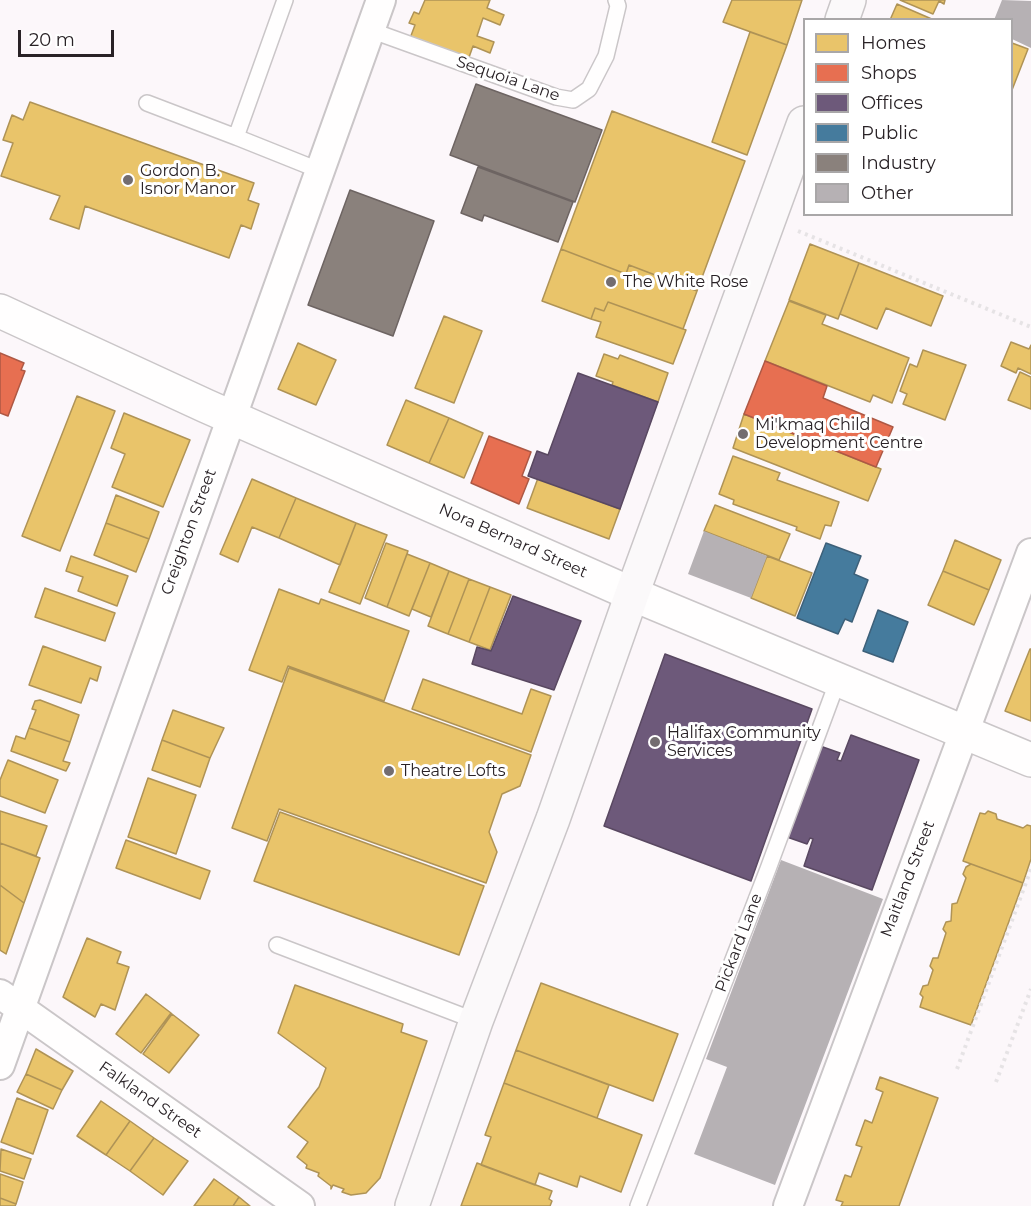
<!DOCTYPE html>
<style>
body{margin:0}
#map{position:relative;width:1031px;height:1206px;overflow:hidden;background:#fcf7fa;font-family:Montserrat,sans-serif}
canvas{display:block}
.legend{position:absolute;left:803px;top:18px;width:210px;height:198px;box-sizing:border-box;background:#fff;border:2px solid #a9a7a8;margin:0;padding:8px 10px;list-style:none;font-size:18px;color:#292226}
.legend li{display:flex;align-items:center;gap:12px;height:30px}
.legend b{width:30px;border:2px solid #a9a7a8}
.scale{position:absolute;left:18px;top:30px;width:96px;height:27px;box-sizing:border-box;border:3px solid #292226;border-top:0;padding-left:8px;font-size:18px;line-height:21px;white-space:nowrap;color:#292226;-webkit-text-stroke:4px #fff;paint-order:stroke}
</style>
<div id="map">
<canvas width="1031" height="1206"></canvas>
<ul class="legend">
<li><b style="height:16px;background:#e9c46a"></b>Homes</li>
<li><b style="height:16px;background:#e76f51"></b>Shops</li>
<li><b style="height:16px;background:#6d597a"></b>Offices</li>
<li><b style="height:16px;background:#457b9d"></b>Public</li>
<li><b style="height:16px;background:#8a817c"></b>Industry</li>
<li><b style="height:16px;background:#b6b1b4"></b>Other</li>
</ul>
<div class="scale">20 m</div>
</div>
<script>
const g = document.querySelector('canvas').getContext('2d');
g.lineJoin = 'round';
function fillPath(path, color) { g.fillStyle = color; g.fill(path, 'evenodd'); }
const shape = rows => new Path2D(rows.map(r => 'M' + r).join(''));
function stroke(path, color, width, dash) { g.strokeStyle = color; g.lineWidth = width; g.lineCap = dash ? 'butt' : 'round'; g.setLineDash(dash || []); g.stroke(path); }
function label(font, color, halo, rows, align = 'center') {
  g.font = font + ' Montserrat,sans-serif'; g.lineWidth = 6; g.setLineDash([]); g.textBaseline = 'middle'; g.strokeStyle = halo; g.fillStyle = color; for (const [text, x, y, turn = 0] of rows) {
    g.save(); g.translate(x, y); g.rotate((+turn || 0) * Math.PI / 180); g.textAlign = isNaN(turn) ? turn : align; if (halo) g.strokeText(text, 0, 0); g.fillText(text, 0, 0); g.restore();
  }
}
const homes = shape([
 [425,0,490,0,487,8,504,15,500,25,483,18,477,36,494,42,490,53,473,46,467,63,409,41,415,25,409,23,414,12,419,14,425,0],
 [732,0,802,0,787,45,723,22,732,0],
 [900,0,945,0,944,4,939,1,933,14,900,0],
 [897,4,934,20,890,20,897,4],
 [750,32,787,45,747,155,712,142,750,32],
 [1012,43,1028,49,1012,90,1012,43],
 [30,102,254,183,248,200,259,204,251,229,241,225,229,258,85,206,79,229,50,219,60,196,1,176,13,143,3,140,12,115,23,120,30,102],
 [612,111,745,161,697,291,629,265,626,274,561,249,612,111],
 [810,244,859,263,838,319,789,300,810,244],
 [561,249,626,274,629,265,697,291,683,329,608,302,604,311,595,308,591,319,542,301,561,249],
 [859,263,943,296,931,326,886,308,877,329,840,314,859,263],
 [789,301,826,315,822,324,909,358,892,403,873,395,870,402,765,361,789,301],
 [608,302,686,330,673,364,596,337,601,322,591,319,595,308,604,311,608,302],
 [444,316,482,331,454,403,415,388,444,316],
 [1011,342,1029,349,1031,345,1031,374,1018,368,1016,373,1001,366,1011,342],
 [298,343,336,360,316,405,278,389,298,343],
 [923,350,966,365,945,420,903,404,907,394,900,391,910,364,917,367,923,350],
 [604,354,618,359,620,355,668,373,658,402,612,385,613,382,596,376,604,354],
 [1020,372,1031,377,1031,409,1008,400,1020,372],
 [77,396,115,411,60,551,22,536,77,396],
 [406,400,449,418,429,463,387,445,406,400],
 [124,413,190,440,163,507,112,487,125,454,111,448,124,413],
 [744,414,881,469,868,501,733,448,744,414],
 [449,418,483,433,464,478,429,463,449,418],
 [733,456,780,473,777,480,839,502,831,526,825,525,820,539,796,530,797,527,733,504,734,500,719,494,733,456],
 [538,478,620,509,609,539,527,508,538,478],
 [252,479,296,498,279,538,252,527,238,562,220,554,252,479],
 [116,495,159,512,149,539,106,523,116,495],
 [296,498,356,523,340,565,279,538,296,498],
 [715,505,790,534,779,560,704,531,715,505],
 [106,523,149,539,136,572,94,555,106,523],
 [356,523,387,535,360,604,329,592,356,523],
 [955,540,1001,560,989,590,943,571,955,540],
 [386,543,408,551,387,607,365,598,386,543],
 [407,554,430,563,409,616,387,607,407,554],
 [71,556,128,576,117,606,78,591,83,577,66,571,71,556],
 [767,556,812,573,795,616,751,598,767,556],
 [430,563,449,571,431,617,412,609,430,563],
 [449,571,469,579,448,634,428,626,449,571],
 [943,571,989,590,974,625,928,605,943,571],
 [469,579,490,587,469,642,448,634,469,579],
 [490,587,511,595,490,650,469,642,490,587],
 [45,588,115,613,105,641,35,617,45,588],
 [279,589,319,604,321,599,409,631,384,701,288,666,282,682,249,670,279,589],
 [43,646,101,667,97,681,90,678,81,703,29,685,43,646],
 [1030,649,1031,649,1031,721,1005,711,1030,649],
 [289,668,531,755,520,786,502,794,489,832,497,852,486,883,279,809,267,841,232,828,289,668],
 [423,679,522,714,531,689,551,696,531,752,412,709,423,679],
 [40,700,79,715,70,742,29,728,36,710,32,709,35,701,40,700],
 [173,710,224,728,210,758,162,740,173,710],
 [29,728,70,742,63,761,70,763,66,771,11,751,16,736,25,739,29,728],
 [162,740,210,758,200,787,152,770,162,740],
 [8,760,58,780,45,813,0,796,0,780,8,760],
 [148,778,196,795,176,854,128,837,148,778],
 [0,811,47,826,36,856,0,843,0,811],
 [988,811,996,814,997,819,1023,828,1027,825,1031,826,1031,859,1023,883,963,861,980,813,985,814,988,811],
 [280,812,484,886,459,955,254,881,280,812],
 [126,840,210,871,200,899,116,868,126,840],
 [0,843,40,858,24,903,0,885,0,843],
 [971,864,1023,883,971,1025,920,1007,923,997,920,994,923,986,928,985,933,970,930,966,933,958,938,958,946,933,943,929,946,922,951,921,952,904,957,903,966,878,963,874,966,867,971,864],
 [0,885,24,903,6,954,0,950,0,885],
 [87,938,121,952,117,963,129,967,115,1010,101,1004,95,1017,63,997,87,938],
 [541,983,678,1034,653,1101,516,1050,541,983],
 [295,985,403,1024,401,1032,427,1041,380,1178,366,1193,351,1195,342,1192,344,1189,333,1185,331,1189,331,1186,318,1176,319,1173,306,1168,307,1165,297,1157,308,1142,288,1127,319,1087,326,1068,278,1033,295,985],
 [146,994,171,1013,141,1053,116,1034,146,994],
 [172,1014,199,1035,169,1073,143,1054,172,1014],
 [36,1049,73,1071,62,1090,26,1074,36,1049],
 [516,1050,609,1085,597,1118,504,1083,516,1050],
 [26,1074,62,1090,53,1109,17,1092,26,1074],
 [880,1077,938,1098,899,1206,841,1206,843,1202,836,1200,845,1175,851,1177,862,1147,856,1145,865,1120,872,1123,883,1092,876,1089,880,1077],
 [504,1083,642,1135,621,1192,580,1176,577,1187,539,1173,535,1185,481,1165,491,1137,485,1135,504,1083],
 [17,1098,48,1110,33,1154,1,1142,17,1098],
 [101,1101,130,1121,106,1155,77,1136,101,1101],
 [130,1121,154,1138,130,1171,106,1155,130,1121],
 [154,1138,188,1161,163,1195,130,1171,154,1138],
 [1,1149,31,1159,24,1179,0,1171,1,1149],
 [477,1163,552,1191,549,1199,552,1201,550,1206,461,1206,477,1163],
 [0,1174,23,1182,16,1204,0,1198,0,1174],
 [214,1179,239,1197,233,1206,194,1206,214,1179],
 [239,1197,250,1206,233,1206,239,1197],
 [0,1198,16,1204,15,1206,0,1206,0,1198]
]);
fillPath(homes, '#e9c46a');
stroke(homes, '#af9356', 1.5);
const shops = shape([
 [0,353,24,363,21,370,25,371,8,416,0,413,0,353],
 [765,361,827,386,823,398,893,427,876,467,744,414,765,361],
 [489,436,531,452,522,476,529,479,519,504,471,483,489,436]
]);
fillPath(shops, '#e76f51');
stroke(shops, '#ae5844', 1.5);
const offices = shape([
 [578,373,658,402,620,509,528,476,537,451,548,455,578,373],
 [513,596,581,621,554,690,472,664,477,647,491,651,513,596],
 [665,654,812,709,751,881,604,826,665,654],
 [851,735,919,760,872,890,804,866,813,839,810,838,807,844,787,837,820,746,840,753,837,760,841,761,851,735]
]);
fillPath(offices, '#6d597a');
stroke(offices, '#594861', 1.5);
const public = shape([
 [826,543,861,556,854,574,868,580,852,622,845,619,838,634,797,618,826,543],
 [878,610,908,622,893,662,863,651,878,610]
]);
fillPath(public, '#457b9d');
stroke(public, '#3d6079', 1.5);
const industry = shape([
 [476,84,602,130,575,202,450,155,476,84],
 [478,167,573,202,558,242,484,215,482,221,461,213,478,167],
 [350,190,434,221,393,336,308,305,350,190]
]);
fillPath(industry, '#8a817c');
stroke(industry, '#6d6462', 1.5);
fillPath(shape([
 [1002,0,1031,1,1031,48,1012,39,1012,20,994,20],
 [704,531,767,556,751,598,688,574],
 [781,860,883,899,775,1185,694,1154,727,1067,706,1059]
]), '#b6b1b4');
const service = shape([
 [285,0,236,137,321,171],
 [370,30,556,97,573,100,589,89,606,56,618,6,616,0],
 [147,103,236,137],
 [277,945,476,1021],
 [638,1206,768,869,838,680]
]);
const minor = shape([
 [0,994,300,1206],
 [0,1065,381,0],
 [788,1206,1031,553]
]);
const tertiary = shape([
 [0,311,206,406,632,594,1031,760]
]);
const secondary = shape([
 [842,20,849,0],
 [412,1206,476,1021,553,819,632,594,804,123]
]);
stroke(service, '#cac6c8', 18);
stroke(minor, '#cac6c8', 32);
stroke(tertiary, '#cac6c8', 36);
stroke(secondary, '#cac6c8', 36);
stroke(shape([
 [798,231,1031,327],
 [957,1069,1031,869],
 [996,1082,1031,989]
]), '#e6e3e5', 4, [3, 4.5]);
stroke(service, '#fffefe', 15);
stroke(minor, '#fffefe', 28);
stroke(tertiary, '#fffefe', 33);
stroke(secondary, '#fbf9fa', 33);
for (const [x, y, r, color] of [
 [128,180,6,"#736d70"],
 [611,282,6,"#736d70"],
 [743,434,6,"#736d70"],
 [655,742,6,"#736d70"],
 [389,771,6,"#736d70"]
]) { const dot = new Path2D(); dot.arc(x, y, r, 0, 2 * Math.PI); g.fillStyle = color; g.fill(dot); stroke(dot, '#fff', 2); }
label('16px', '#292226', '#fff', [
 ["Sequoia Lane",508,79,19],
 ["Creighton Street",189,532,-70],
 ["Nora Bernard Street",513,541,24],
 ["Maitland Street",908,879,-69],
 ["Pickard Lane",739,943,-69],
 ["Falkland Street",150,1100,35]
]);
label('16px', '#292226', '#fff', [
 ["Gordon B.",140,171],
 ["Isnor Manor",140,189],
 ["The White Rose",623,282],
 ["Mi'kmaq Child",755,425],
 ["Development Centre",755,443],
 ["Halifax Community",667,733],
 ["Services",667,751],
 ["Theatre Lofts",401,771]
], 'left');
</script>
